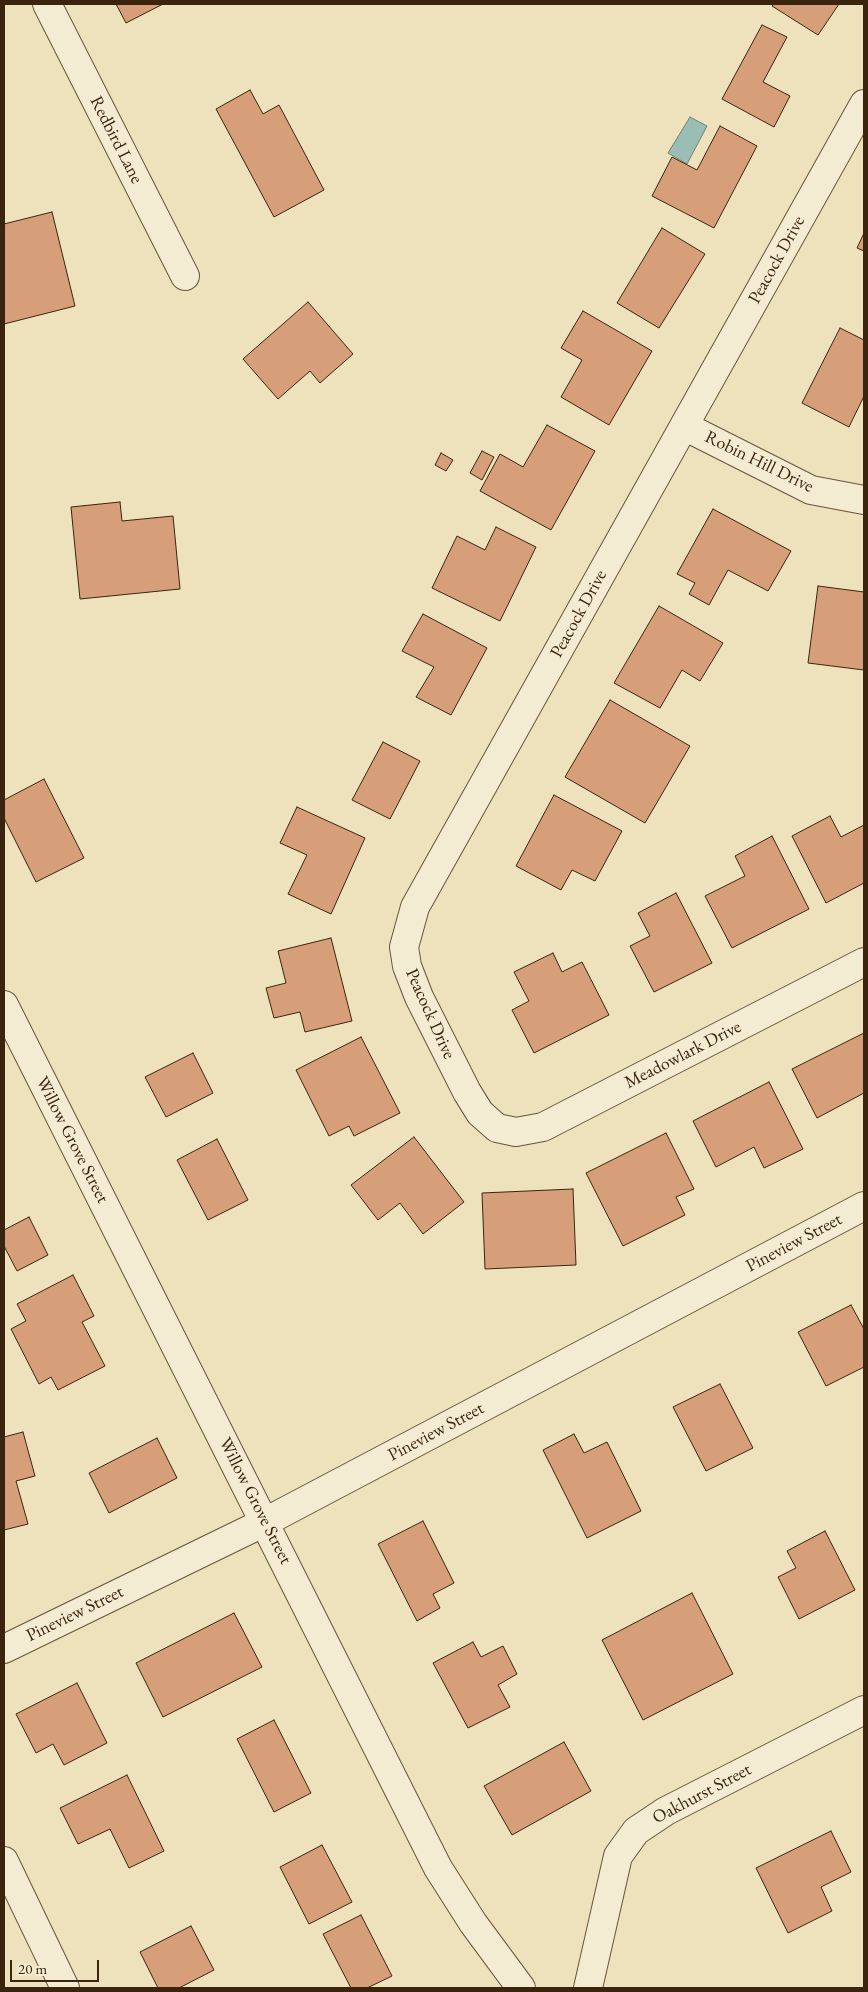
<!DOCTYPE html>
<style>
body{margin:0}
#map{position:relative;width:868px;height:1992px;overflow:hidden;background:#ede2bb;font-family:"EB Garamond",serif}
canvas{display:block}
.frame{position:absolute;inset:0;border:5px solid #3b240e;pointer-events:none}
.scale{position:absolute;left:10px;top:1960px;width:89px;height:22px;box-sizing:border-box;border:2px solid #3b240e;border-top:0;padding-left:6px;font-size:15px;line-height:18px;white-space:nowrap;color:#3b240e;-webkit-text-stroke:4px #f3ecd3;paint-order:stroke}
</style>
<div id="map">
<canvas width="868" height="1992"></canvas>
<div class="frame"></div>
<div class="scale">20 m</div>
</div>
<script>
const g = document.querySelector('canvas').getContext('2d');
g.lineJoin = 'round';
function fillPath(path, color) { g.fillStyle = color; g.fill(path, 'evenodd'); }
const shape = rows => new Path2D(rows.map(r => 'M' + r).join(''));
function stroke(path, color, width, dash) { g.strokeStyle = color; g.lineWidth = width; g.lineCap = dash ? 'butt' : 'round'; g.setLineDash(dash || []); g.stroke(path); }
function label(font, color, halo, rows, align = 'center') {
  g.font = font + ' "EB Garamond",serif'; g.lineWidth = 4; g.setLineDash([]); g.textBaseline = 'middle'; g.strokeStyle = halo; g.fillStyle = color; for (const [text, x, y, turn = 0] of rows) {
    g.save(); g.translate(x, y); g.rotate((+turn || 0) * Math.PI / 180); g.textAlign = isNaN(turn) ? turn : align; if (halo) g.strokeText(text, 0, 0); g.fillText(text, 0, 0); g.restore();
  }
}
const water = shape([
 [690,117,707,126,687,164,668,153,690,117]
]);
fillPath(water, '#9abdb5');
stroke(water, '#748072', 1);
const building = shape([
 [116,4,163,4,126,23,116,4],
 [774,4,839,4,818,35,772,6,774,4],
 [762,25,787,37,763,82,790,96,774,127,722,99,762,25],
 [250,90,263,114,279,105,324,190,274,217,216,109,250,90],
 [720,126,757,146,714,228,652,196,672,157,697,170,720,126],
 [52,212,75,306,4,324,4,224,52,212],
 [662,228,705,254,659,328,617,303,662,228],
 [864,233,864,251,857,248,864,233],
 [308,302,353,354,320,383,310,371,278,399,243,359,308,302],
 [583,311,652,351,609,425,561,397,582,360,561,348,583,311],
 [840,328,864,340,864,396,849,427,802,403,840,328],
 [547,425,595,451,551,530,480,491,500,454,523,467,547,425],
 [482,451,494,457,482,480,470,473,482,451],
 [441,453,453,460,446,471,435,465,441,453],
 [120,502,122,521,173,516,180,589,80,599,71,507,120,502],
 [713,509,791,551,768,591,728,570,709,605,689,594,695,583,677,574,713,509],
 [496,527,536,547,500,621,432,588,457,536,485,550,496,527],
 [818,586,864,592,864,670,808,663,818,586],
 [659,606,723,643,700,681,682,670,660,708,614,683,659,606],
 [423,614,487,648,451,715,416,697,434,667,402,651,423,614],
 [610,700,690,746,645,823,565,777,610,700],
 [383,742,420,761,390,819,352,800,383,742],
 [44,779,84,858,36,882,4,818,4,800,44,779],
 [554,795,622,831,595,881,572,870,561,890,516,866,554,795],
 [297,807,365,838,331,914,288,894,307,855,280,843,297,807],
 [830,816,841,837,864,825,864,883,826,903,792,836,830,816],
 [772,836,809,909,732,948,705,896,745,876,735,856,772,836],
 [676,893,712,963,654,992,630,946,650,936,638,913,676,893],
 [331,938,352,1021,305,1032,300,1012,274,1018,266,988,286,983,278,951,331,938],
 [553,953,562,972,582,962,609,1015,534,1053,512,1010,529,1001,514,972,553,953],
 [864,1033,864,1093,817,1118,792,1069,864,1033],
 [361,1037,400,1113,354,1136,349,1126,329,1136,296,1070,361,1037],
 [193,1053,213,1093,166,1117,145,1077,193,1053],
 [769,1082,803,1149,764,1168,754,1147,716,1167,693,1121,769,1082],
 [666,1133,694,1189,676,1197,685,1215,623,1246,586,1173,666,1133],
 [414,1137,464,1202,423,1234,400,1203,378,1220,351,1185,414,1137],
 [217,1139,248,1200,208,1220,177,1160,217,1139],
 [573,1189,576,1265,485,1269,482,1193,573,1189],
 [29,1217,48,1255,17,1271,4,1246,4,1230,29,1217],
 [73,1275,94,1316,82,1322,105,1366,58,1390,51,1377,39,1384,11,1329,26,1321,17,1304,73,1275],
 [851,1305,864,1329,864,1367,826,1386,798,1332,851,1305],
 [720,1384,753,1448,706,1471,673,1407,720,1384],
 [23,1432,35,1476,16,1481,28,1524,4,1530,4,1437,23,1432],
 [574,1434,584,1453,607,1442,641,1511,587,1538,543,1450,574,1434],
 [157,1438,177,1478,109,1513,89,1473,157,1438],
 [423,1521,454,1583,433,1594,440,1608,417,1621,378,1544,423,1521],
 [825,1531,855,1590,799,1619,778,1577,796,1568,787,1551,825,1531],
 [692,1593,733,1674,643,1720,602,1640,692,1593],
 [234,1613,262,1667,163,1717,136,1663,234,1613],
 [473,1642,481,1657,503,1646,517,1674,498,1685,510,1707,468,1728,433,1663,473,1642],
 [77,1683,107,1743,64,1765,53,1744,36,1753,16,1714,77,1683],
 [274,1720,311,1793,274,1812,237,1739,274,1720],
 [564,1742,591,1791,512,1835,484,1786,564,1742],
 [127,1775,164,1851,129,1868,110,1829,78,1844,60,1808,127,1775],
 [831,1831,851,1872,821,1887,832,1911,788,1933,756,1868,831,1831],
 [322,1845,352,1902,309,1924,280,1867,322,1845],
 [361,1915,392,1976,367,1988,351,1988,323,1934,361,1915],
 [191,1926,214,1970,179,1988,158,1988,140,1952,191,1926]
]);
fillPath(building, '#d69f7a');
stroke(building, '#3b240e', 1);
const minor = shape([
 [47,4,185,276],
 [864,104,415,907,404,947,407,966,419,997,467,1092,480,1113,497,1128,516,1132,543,1127,864,962],
 [684,426,811,490,864,500],
 [4,1005,438,1868,473,1923,521,1988],
 [4,1649,265,1522,864,1206],
 [4,1861,65,1988],
 [588,1988,618,1856,636,1831,666,1811,864,1710]
]);
stroke(minor, '#685439', 30);
stroke(minor, '#f3ecd3', 28);
label('18px', '#3b240e', '#f3ecd3', [
 ["Redbird Lane",116,140,63],
 ["Peacock Drive",777,260,-61],
 ["Robin Hill Drive",759,462,26],
 ["Peacock Drive",579,614,-61],
 ["Peacock Drive",430,1014,66],
 ["Meadowlark Drive",683,1055,-27],
 ["Willow Grove Street",72,1140,63],
 ["Pineview Street",794,1243,-28],
 ["Pineview Street",436,1432,-28],
 ["Willow Grove Street",255,1501,63],
 ["Pineview Street",75,1614,-26],
 ["Oakhurst Street",702,1794,-28]
]);
</script>
